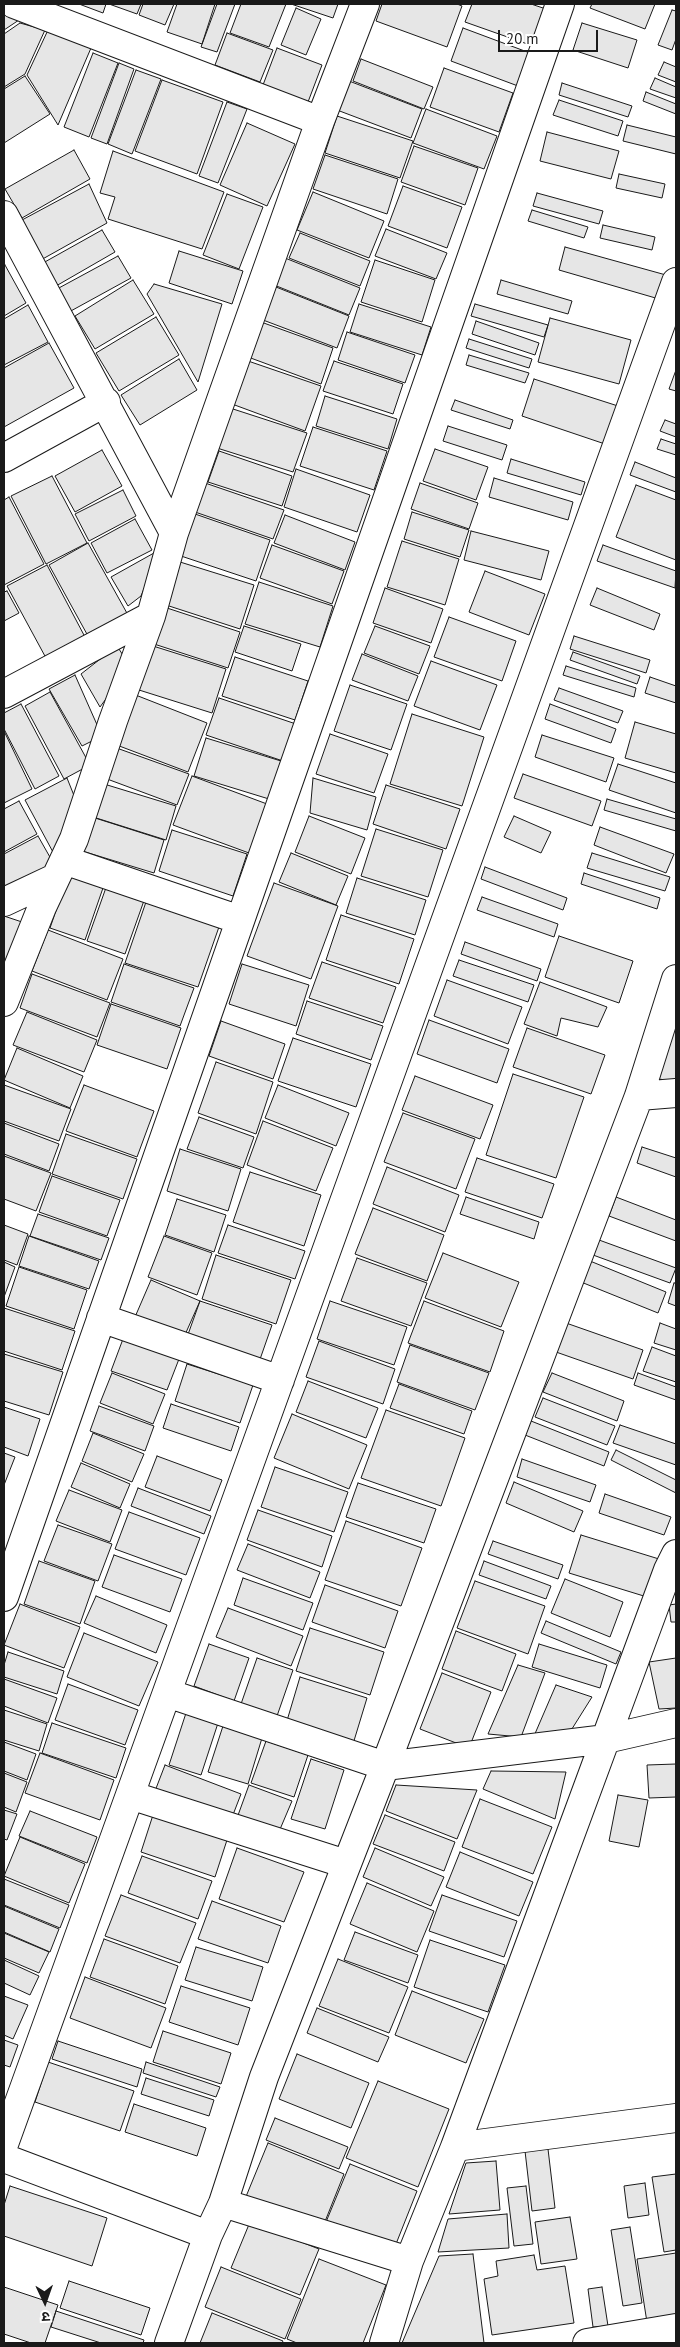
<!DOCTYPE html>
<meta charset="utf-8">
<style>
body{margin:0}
#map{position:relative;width:680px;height:2347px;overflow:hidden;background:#fff;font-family:"PT Sans","Noto Sans Devanagari",sans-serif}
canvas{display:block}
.frame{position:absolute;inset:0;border:5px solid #1a1a1a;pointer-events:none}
.north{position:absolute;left:20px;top:2277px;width:50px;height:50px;-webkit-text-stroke:4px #fff;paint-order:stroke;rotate:177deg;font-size:14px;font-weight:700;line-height:20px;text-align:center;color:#1a1a1a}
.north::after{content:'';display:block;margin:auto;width:18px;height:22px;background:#1a1a1a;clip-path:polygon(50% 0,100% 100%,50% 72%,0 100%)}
.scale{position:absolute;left:498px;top:30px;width:100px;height:22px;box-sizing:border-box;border:2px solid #1a1a1a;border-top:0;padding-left:6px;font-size:15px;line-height:18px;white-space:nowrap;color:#1a1a1a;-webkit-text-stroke:4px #fff;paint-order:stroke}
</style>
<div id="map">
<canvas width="680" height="2347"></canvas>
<div class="frame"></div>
<div class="north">उ</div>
<div class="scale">20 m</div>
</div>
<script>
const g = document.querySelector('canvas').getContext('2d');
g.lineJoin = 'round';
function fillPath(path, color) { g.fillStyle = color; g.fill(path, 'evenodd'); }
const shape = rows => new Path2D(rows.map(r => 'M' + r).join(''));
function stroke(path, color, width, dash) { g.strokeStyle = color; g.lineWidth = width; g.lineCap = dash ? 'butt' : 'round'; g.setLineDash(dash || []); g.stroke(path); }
const building = shape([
 [79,4,106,4,103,13,79,4],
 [109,4,141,4,137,14,109,4],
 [143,4,174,4,165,25,139,15,143,4],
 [177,4,215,4,202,44,167,32,177,4],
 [217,4,235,4,217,52,201,47,217,4],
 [241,4,286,4,269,47,230,33,241,4],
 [291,4,338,4,333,18,291,4],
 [382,4,457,4,462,6,447,47,376,21,382,4],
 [472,4,531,4,546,9,533,46,465,22,472,4],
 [592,4,655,4,645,29,590,8,592,4],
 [296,8,321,19,306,55,281,45,296,8],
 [672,10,676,11,676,39,672,50,658,45,672,10],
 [4,15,19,20,4,30,4,15],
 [20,23,45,30,25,74,4,87,4,34,20,23],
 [582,23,637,40,628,68,573,50,582,23],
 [463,28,530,53,518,86,451,61,463,28],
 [48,30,91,48,58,125,27,75,48,30],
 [227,33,273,50,260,82,215,65,227,33],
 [277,48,322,65,308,102,263,85,277,48],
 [93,53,118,63,89,137,64,127,93,53],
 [361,59,433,87,424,109,353,81,361,59],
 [664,62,676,67,676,82,658,75,664,62],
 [119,63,134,69,107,144,91,138,119,63],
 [444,68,513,93,499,132,430,107,444,68],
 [136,70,161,79,132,154,108,144,136,70],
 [25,76,50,114,4,143,4,89,25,76],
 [655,78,676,87,676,98,650,89,655,78],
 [162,80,223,102,197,174,135,151,162,80],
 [349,81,422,109,411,138,337,110,349,81],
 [562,83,632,106,628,117,559,95,562,83],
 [646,92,676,104,676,114,643,101,646,92],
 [559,100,623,121,618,136,553,115,559,100],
 [227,102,247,109,218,183,199,176,227,102],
 [426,109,497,136,484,169,413,143,426,109],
 [337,116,413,141,400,178,325,153,337,116],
 [247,123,295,144,267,206,220,185,247,123],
 [627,125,676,137,676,154,623,141,627,125],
 [547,132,619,151,611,179,540,161,547,132],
 [414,146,478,168,465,205,401,182,414,146],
 [74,150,90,179,22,218,5,189,74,150],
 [113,151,224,192,202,249,108,219,115,197,100,193,113,151],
 [325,155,398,179,387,214,313,189,325,155],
 [619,174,665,184,662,198,616,188,619,174],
 [89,184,107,223,39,261,22,220,89,184],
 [403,186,462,207,447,248,388,226,403,186],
 [313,192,384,221,369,258,297,230,313,192],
 [537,193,603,211,599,224,533,206,537,193],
 [227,194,263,207,239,269,203,255,227,194],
 [532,210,588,227,584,238,528,221,532,210],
 [603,225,655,237,652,250,600,238,603,225],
 [386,229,447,253,436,279,375,256,386,229],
 [102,230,115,252,56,286,43,263,102,230],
 [300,233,370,261,360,286,289,258,300,233],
 [565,247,666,275,659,299,559,270,565,247],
 [179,251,243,271,232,304,169,283,179,251],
 [118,256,131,278,69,312,57,289,118,256],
 [285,258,360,288,349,315,274,285,285,258],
 [375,260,435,280,422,322,361,302,375,260],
 [5,265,26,303,4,316,4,266,5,265],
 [133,280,154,314,95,349,75,316,133,280],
 [501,280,572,301,568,314,497,294,501,280],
 [154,284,222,304,198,382,147,294,154,284],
 [276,287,349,316,337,348,263,320,276,287],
 [359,304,431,327,422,355,350,332,359,304],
 [475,304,548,325,544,337,471,316,475,304],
 [28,305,48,342,4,365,4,319,28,305],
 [156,317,179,355,119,391,96,353,156,317],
 [550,318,631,340,619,384,538,362,550,318],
 [476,321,539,343,535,355,472,334,476,321],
 [261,322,333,348,321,384,248,357,261,322],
 [347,332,415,355,405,383,338,360,347,332],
 [469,339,532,359,529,368,466,348,469,339],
 [49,343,74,388,4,427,4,368,49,343],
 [469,355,529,373,525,383,466,365,469,355],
 [179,359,197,390,140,425,121,395,179,359],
 [248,361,321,386,305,431,232,404,248,361],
 [334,361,403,384,393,414,323,391,334,361],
 [676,370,676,391,669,389,676,370],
 [534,379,618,406,605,444,522,416,534,379],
 [325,396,397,419,388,449,316,426,325,396],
 [455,400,513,420,510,429,451,410,455,400],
 [230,408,307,433,293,472,217,448,230,408],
 [665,420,676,424,676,437,660,431,665,420],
 [448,426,507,445,502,460,443,441,448,426],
 [313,427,387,451,374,490,300,466,313,427],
 [661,439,676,444,676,455,657,449,661,439],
 [435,449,488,467,476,500,423,481,435,449],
 [102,450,122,486,75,512,55,476,102,450],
 [219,451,292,476,282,506,208,482,219,451],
 [511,459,585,482,581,495,507,473,511,459],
 [635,462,676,478,676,492,630,475,635,462],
 [296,469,370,495,357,532,284,507,296,469],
 [52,476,87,543,46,564,11,496,52,476],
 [494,478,573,502,568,520,489,497,494,478],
 [205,483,284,510,273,539,195,512,205,483],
 [420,483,478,503,469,529,411,509,420,483],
 [636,485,676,500,676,560,616,537,636,485],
 [123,490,136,516,89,541,75,514,123,490],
 [9,497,44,564,4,585,4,500,9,497],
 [412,512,469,530,460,557,404,539,412,512],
 [195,514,270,540,256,581,181,556,195,514],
 [285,515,355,542,345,570,274,543,285,515],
 [135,519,152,550,107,573,91,543,135,519],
 [471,531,549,551,541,580,464,560,471,531],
 [402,541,459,559,445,605,387,587,402,541],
 [88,543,128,615,88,636,49,565,88,543],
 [272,545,344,571,332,604,260,578,272,545],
 [603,545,676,571,675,588,597,561,603,545],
 [154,553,151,572,141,596,128,606,111,577,154,553],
 [180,562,254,585,240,629,166,605,180,562],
 [47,565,85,637,46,658,7,586,47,565],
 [485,571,545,594,529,635,469,612,485,571],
 [259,582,333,606,320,647,245,624,259,582],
 [385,588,443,609,431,643,373,623,385,588],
 [597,588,660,614,654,630,590,605,597,588],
 [7,591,19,613,4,621,4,592,7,591],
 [167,608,240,632,228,668,154,644,167,608],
 [449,617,516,641,502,681,434,657,449,617],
 [244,626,301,644,292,671,235,652,244,626],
 [375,626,430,646,419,674,364,653,375,626],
 [574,636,650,660,646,673,570,649,574,636],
 [117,646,130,666,100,707,81,674,117,646],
 [153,646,226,669,212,713,139,690,153,646],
 [573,652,640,676,637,684,570,660,573,652],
 [362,654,418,676,408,701,352,680,362,654],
 [235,657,308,681,295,720,222,696,235,657],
 [431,661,497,685,480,730,414,706,431,661],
 [566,666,636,688,634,697,563,675,566,666],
 [75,675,102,736,82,746,49,689,75,675],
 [650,677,676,686,676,703,645,693,650,677],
 [350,685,407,704,391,750,334,731,350,685],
 [559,688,623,711,618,723,554,700,559,688],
 [50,692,90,765,64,779,25,706,50,692],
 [133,694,207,723,188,772,114,744,133,694],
 [219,698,296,724,283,761,206,735,219,698],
 [21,704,59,776,35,789,4,729,4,713,21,704],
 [550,704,616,729,611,743,545,719,550,704],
 [412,714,484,737,462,806,390,784,412,714],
 [635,722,676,734,676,773,625,758,635,722],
 [4,731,32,789,4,803,4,731],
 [330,734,388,754,374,793,316,774,330,734],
 [542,735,614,758,606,782,535,757,542,735],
 [206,738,281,761,269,799,194,776,206,738],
 [111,746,189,774,177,805,99,776,111,746],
 [618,764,676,783,676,813,609,790,618,764],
 [523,774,601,801,592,826,514,798,523,774],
 [192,776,267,804,249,853,173,825,192,776],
 [67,778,75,798,54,854,25,800,67,778],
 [313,778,376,797,367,830,310,813,313,778],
 [104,784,176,806,166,840,93,817,104,784],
 [386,785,460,809,446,849,373,824,386,785],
 [607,799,676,819,676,831,604,810,607,799],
 [19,801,37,834,4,852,4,809,19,801],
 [309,816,365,838,351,874,295,852,309,816],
 [514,816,551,832,541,853,504,837,514,816],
 [92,817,164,840,154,873,82,851,92,817],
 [600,827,674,854,666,873,594,845,600,827],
 [376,829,443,850,428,897,361,876,376,829],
 [172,830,247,854,233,896,159,871,172,830],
 [38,836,55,866,4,894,4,854,38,836],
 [291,853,348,876,336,905,279,882,291,853],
 [592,853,670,877,665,891,587,868,592,853],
 [485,867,567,898,563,910,481,879,485,867],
 [69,873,104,885,85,940,50,928,69,873],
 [584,873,660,898,657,909,581,884,584,873],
 [357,878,426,900,415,935,346,913,357,878],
 [108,882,146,895,125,954,87,941,108,882],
 [274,883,338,906,311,979,247,956,274,883],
 [482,897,558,924,554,937,477,910,482,897],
 [147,899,220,924,198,987,125,963,147,899],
 [341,915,414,939,399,984,326,960,341,915],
 [4,916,28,924,4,980,4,916],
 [48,930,123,959,107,1000,32,971,48,930],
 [559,936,633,961,619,1003,545,977,559,936],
 [465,942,541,969,537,981,461,954,465,942],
 [459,960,534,985,528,1002,453,976,459,960],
 [322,962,396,987,383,1023,309,998,322,962],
 [124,964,194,988,180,1026,111,1002,124,964],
 [242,964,309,985,296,1026,229,1004,242,964],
 [32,974,110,1003,97,1037,20,1008,32,974],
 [447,980,522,1007,508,1044,434,1016,447,980],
 [540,982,607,1007,598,1027,561,1018,557,1036,524,1024,540,982],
 [307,1001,383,1026,371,1060,296,1034,307,1001],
 [111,1004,181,1028,167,1069,97,1045,111,1004],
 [27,1012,97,1040,84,1072,13,1045,27,1012],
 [429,1020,509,1049,497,1083,417,1054,429,1020],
 [221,1021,285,1044,273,1079,209,1056,221,1021],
 [676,1024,676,1081,658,1079,676,1024],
 [527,1028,605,1055,591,1094,513,1067,527,1028],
 [293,1038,371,1064,356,1107,278,1081,293,1038],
 [17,1048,83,1076,70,1108,4,1080,17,1048],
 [216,1062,273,1082,256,1134,198,1113,216,1062],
 [513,1074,584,1097,556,1178,486,1155,513,1074],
 [415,1076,493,1105,480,1139,402,1110,415,1076],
 [4,1085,71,1109,59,1141,4,1121,4,1085],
 [84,1085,154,1111,137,1157,66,1131,84,1085],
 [278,1085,349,1113,336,1146,265,1118,278,1085],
 [403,1113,475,1139,456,1189,384,1162,403,1113],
 [199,1117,254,1137,243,1168,187,1149,199,1117],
 [263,1121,333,1148,316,1191,247,1165,263,1121],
 [4,1123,59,1144,49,1171,4,1154,4,1123],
 [66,1134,137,1159,123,1199,52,1174,66,1134],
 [642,1147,676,1158,676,1177,637,1163,642,1147],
 [180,1149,241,1169,228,1211,167,1191,180,1149],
 [4,1156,51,1173,36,1211,4,1199,4,1156],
 [477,1158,554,1184,542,1218,465,1192,477,1158],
 [387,1167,459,1195,445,1232,373,1204,387,1167],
 [250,1172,321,1195,304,1246,233,1222,250,1172],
 [52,1176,120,1200,107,1236,39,1212,52,1176],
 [466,1197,539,1222,534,1239,460,1214,466,1197],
 [616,1197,676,1220,676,1241,609,1216,616,1197],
 [177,1199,226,1215,214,1252,165,1235,177,1199],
 [373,1208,444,1235,427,1281,355,1254,373,1208],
 [38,1214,109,1238,101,1260,30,1236,38,1214],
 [4,1225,28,1234,17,1265,4,1260,4,1225],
 [228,1225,305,1251,295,1279,218,1253,228,1225],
 [29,1236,99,1261,89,1289,19,1266,29,1236],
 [164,1236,212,1253,197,1295,148,1277,164,1236],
 [599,1240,676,1268,670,1283,593,1255,599,1240],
 [443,1253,519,1282,501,1327,425,1298,443,1253],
 [216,1255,291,1280,276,1324,202,1299,216,1255],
 [357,1258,427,1283,411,1326,341,1301,357,1258],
 [590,1261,666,1292,658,1313,581,1282,590,1261],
 [4,1262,15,1267,4,1297,4,1262],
 [19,1267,87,1290,74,1329,6,1306,19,1267],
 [151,1280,200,1301,184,1337,135,1317,151,1280],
 [674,1283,676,1283,676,1306,668,1303,674,1283],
 [200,1301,272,1325,258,1365,186,1340,200,1301],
 [330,1301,407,1327,394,1365,317,1339,330,1301],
 [424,1301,504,1331,490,1372,408,1343,424,1301],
 [4,1308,75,1331,62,1370,4,1351,4,1308],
 [566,1323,643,1350,633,1379,556,1352,566,1323],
 [660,1323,676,1329,676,1350,654,1343,660,1323],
 [123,1339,179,1359,167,1390,111,1371,123,1339],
 [319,1341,395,1369,383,1404,306,1377,319,1341],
 [410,1345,489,1373,475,1410,397,1382,410,1345],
 [652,1347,676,1356,676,1382,643,1371,652,1347],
 [4,1354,63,1372,49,1415,4,1401,4,1354],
 [187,1364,253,1385,240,1423,175,1401,187,1364],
 [112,1373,165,1394,153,1424,100,1403,112,1373],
 [552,1373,624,1401,617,1421,543,1392,552,1373],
 [638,1373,676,1387,676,1400,634,1385,638,1373],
 [308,1381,378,1408,366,1438,296,1412,308,1381],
 [399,1384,472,1411,464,1434,390,1408,399,1384],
 [543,1398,615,1426,607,1445,535,1417,543,1398],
 [171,1404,239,1427,231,1451,163,1428,171,1404],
 [99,1406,154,1426,145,1451,90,1431,99,1406],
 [4,1407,40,1419,28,1456,4,1447,4,1407],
 [386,1410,465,1438,441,1506,361,1478,386,1410],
 [292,1414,367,1445,349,1489,274,1458,292,1414],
 [531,1421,609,1452,604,1466,525,1435,531,1421],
 [620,1425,676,1444,676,1465,613,1443,620,1425],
 [93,1433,144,1454,132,1482,82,1461,93,1433],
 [616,1450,676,1480,676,1493,611,1460,616,1450],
 [4,1453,15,1457,4,1485,4,1453],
 [157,1456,222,1480,210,1511,145,1487,157,1456],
 [522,1459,596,1485,590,1502,517,1477,522,1459],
 [81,1463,130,1484,120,1508,71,1487,81,1463],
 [275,1467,348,1492,334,1532,261,1507,275,1467],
 [514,1482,583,1511,574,1532,506,1503,514,1482],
 [358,1483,436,1509,424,1543,346,1517,358,1483],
 [138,1488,211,1516,204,1534,131,1506,138,1488],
 [69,1490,122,1510,110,1542,56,1521,69,1490],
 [605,1494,671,1517,664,1535,599,1513,605,1494],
 [258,1510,332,1536,322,1567,247,1540,258,1510],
 [129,1512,200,1538,186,1575,115,1549,129,1512],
 [346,1521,422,1548,401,1606,325,1580,346,1521],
 [58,1525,112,1544,98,1581,44,1561,58,1525],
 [581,1535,659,1559,647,1597,569,1573,581,1535],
 [493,1541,563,1565,558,1579,488,1554,493,1541],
 [248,1544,320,1572,310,1598,237,1570,248,1544],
 [114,1555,182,1579,170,1612,102,1587,114,1555],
 [39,1561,95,1581,80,1624,24,1604,39,1561],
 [484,1561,551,1586,546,1599,479,1575,484,1561],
 [243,1578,313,1603,303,1630,234,1605,243,1578],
 [565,1579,623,1602,610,1637,551,1613,565,1579],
 [475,1581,545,1606,528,1654,457,1628,475,1581],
 [325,1585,398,1611,385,1648,312,1622,325,1585],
 [96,1596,167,1625,156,1653,84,1623,96,1596],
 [20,1604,80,1627,64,1668,4,1645,20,1604],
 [676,1604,676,1622,671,1622,669,1605,676,1604],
 [228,1608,303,1636,291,1666,216,1637,228,1608],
 [546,1621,621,1652,616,1664,541,1633,546,1621],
 [310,1628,384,1652,370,1695,296,1671,310,1628],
 [456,1631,516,1654,502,1691,442,1669,456,1631],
 [84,1633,158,1662,139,1706,67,1677,84,1633],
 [209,1644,249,1658,234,1701,194,1686,209,1644],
 [539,1644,607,1665,600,1688,532,1667,539,1644],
 [8,1652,64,1671,57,1694,4,1677,4,1665,8,1652],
 [257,1658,293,1670,277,1716,241,1704,257,1658],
 [676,1658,676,1708,659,1709,649,1662,676,1658],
 [518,1665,545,1673,521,1737,488,1734,518,1665],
 [442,1673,491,1692,469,1748,420,1729,442,1673],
 [300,1677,367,1698,353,1744,286,1724,300,1677],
 [4,1679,57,1698,48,1723,4,1706,4,1679],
 [68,1684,138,1710,125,1745,55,1720,68,1684],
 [556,1685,592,1697,570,1732,534,1736,556,1685],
 [4,1710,47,1724,39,1751,4,1740,4,1710],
 [187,1710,219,1720,201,1775,169,1765,187,1710],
 [52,1723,126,1748,116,1778,42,1753,52,1723],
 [223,1726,262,1738,248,1784,208,1772,223,1726],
 [266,1741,308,1755,294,1797,251,1783,266,1741],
 [4,1742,36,1754,27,1780,4,1771,4,1742],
 [40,1753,114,1780,100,1820,25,1793,40,1753],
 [311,1759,344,1770,325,1829,291,1819,311,1759],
 [676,1764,676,1797,649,1798,647,1765,676,1764],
 [165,1765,241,1794,231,1820,155,1791,165,1765],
 [491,1771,566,1772,555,1819,483,1789,491,1771],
 [4,1773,27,1782,16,1812,4,1807,4,1773],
 [249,1785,292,1801,278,1834,237,1818,249,1785],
 [396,1785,477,1790,457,1839,386,1811,396,1785],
 [618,1795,648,1800,639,1847,609,1841,618,1795],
 [480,1799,552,1827,533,1874,462,1847,480,1799],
 [4,1810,17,1814,7,1840,4,1839,4,1810],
 [30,1811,97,1837,87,1863,19,1836,30,1811],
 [153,1815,227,1840,215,1877,141,1852,153,1815],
 [385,1815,455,1842,444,1871,373,1844,385,1815],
 [20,1837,85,1864,69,1903,4,1876,20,1837],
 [237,1848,304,1872,284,1922,219,1899,237,1848],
 [375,1848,444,1877,431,1906,363,1877,375,1848],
 [460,1852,533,1882,519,1916,446,1887,460,1852],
 [142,1856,212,1881,198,1919,128,1893,142,1856],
 [4,1879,69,1905,60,1928,4,1905,4,1879],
 [367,1883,434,1911,417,1952,350,1924,367,1883],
 [121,1895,196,1923,180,1963,105,1936,121,1895],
 [442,1895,517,1921,504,1957,429,1931,442,1895],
 [212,1901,281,1926,268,1963,198,1939,212,1901],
 [4,1906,59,1929,50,1952,4,1932,4,1906],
 [355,1932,418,1955,408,1983,344,1960,355,1932],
 [4,1933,49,1952,39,1973,4,1958,4,1933],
 [104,1939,178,1966,165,2004,90,1977,104,1939],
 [430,1940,505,1965,488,2012,414,1987,430,1940],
 [196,1947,263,1967,252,2001,185,1980,196,1947],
 [338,1959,408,1987,389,2033,319,2006,338,1959],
 [4,1960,39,1976,30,1995,4,1983,4,1960],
 [85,1977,166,2008,151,2048,70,2018,85,1977],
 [181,1986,250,2008,238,2045,169,2022,181,1986],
 [412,1991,484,2019,466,2063,395,2035,412,1991],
 [4,1996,28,2005,13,2039,4,2035,4,1996],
 [317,2008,389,2037,378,2062,307,2033,317,2008],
 [163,2031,231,2053,221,2084,153,2062,163,2031],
 [4,2040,18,2045,10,2067,4,2065,4,2040],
 [58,2041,142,2069,137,2087,52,2059,58,2041],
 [297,2054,369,2083,351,2128,279,2099,297,2054],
 [48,2062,134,2091,120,2131,35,2102,48,2062],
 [146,2062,220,2087,216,2097,143,2073,146,2062],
 [146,2078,214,2100,209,2116,141,2094,146,2078],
 [378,2081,449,2109,418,2187,346,2158,378,2081],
 [134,2104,206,2128,197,2156,125,2132,134,2104],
 [275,2118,348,2147,339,2169,266,2140,275,2118],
 [268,2143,344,2174,322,2229,245,2199,268,2143],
 [548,2149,555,2208,532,2211,525,2151,548,2149],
 [496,2161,500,2210,449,2214,466,2163,496,2161],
 [350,2164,417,2191,394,2249,326,2222,350,2164],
 [676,2174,676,2250,664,2252,652,2177,676,2174],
 [645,2183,649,2215,628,2218,624,2186,645,2183],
 [10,2186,107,2218,92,2266,4,2236,4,2205,10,2186],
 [526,2186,533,2244,514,2246,507,2188,526,2186],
 [507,2214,509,2248,438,2252,448,2219,507,2214],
 [570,2217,577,2259,541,2264,535,2222,570,2217],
 [250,2222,319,2249,300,2295,231,2268,250,2222],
 [630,2227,642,2303,623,2306,611,2230,630,2227],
 [676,2253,676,2330,649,2335,637,2259,676,2253],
 [473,2254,484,2343,402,2343,439,2256,473,2254],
 [534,2255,537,2270,565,2266,574,2323,492,2335,484,2279,498,2276,496,2261,534,2255],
 [319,2259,386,2285,363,2343,297,2343,287,2339,319,2259],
 [221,2267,301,2299,285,2339,205,2307,221,2267],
 [69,2281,150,2308,141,2335,60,2308,69,2281],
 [4,2287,58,2305,45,2343,31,2343,4,2334,4,2287],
 [602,2287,608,2326,593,2327,588,2289,602,2287],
 [56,2311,144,2340,143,2343,101,2343,51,2327,56,2311],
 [212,2313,283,2341,282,2343,200,2343,212,2313]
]);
fillPath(building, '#e6e6e6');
stroke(building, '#1a1a1a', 1);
const minor = shape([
 [14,4,320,121],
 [4,215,174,533],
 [4,458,106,402],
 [4,694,151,616],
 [64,860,240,920],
 [4,902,55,878],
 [4,1002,42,907,74,839,113,721,151,616,174,533,222,397,320,121,365,4],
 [639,1096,676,1093],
 [101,1318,280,1380],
 [4,1597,560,4],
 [167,1693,385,1766,606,1739,676,1723],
 [130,1795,346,1864],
 [4,2144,676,282],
 [455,2147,676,2118],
 [4,2158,208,2235],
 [223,2203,409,2261],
 [169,2343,208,2235,223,2203,264,2077,385,1766,639,1096,676,979],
 [384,2343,409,2261,455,2147,668,1570,676,1554],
 [587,2343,676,2328]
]);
stroke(minor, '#1a1a1a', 30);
stroke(minor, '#fff', 28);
</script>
